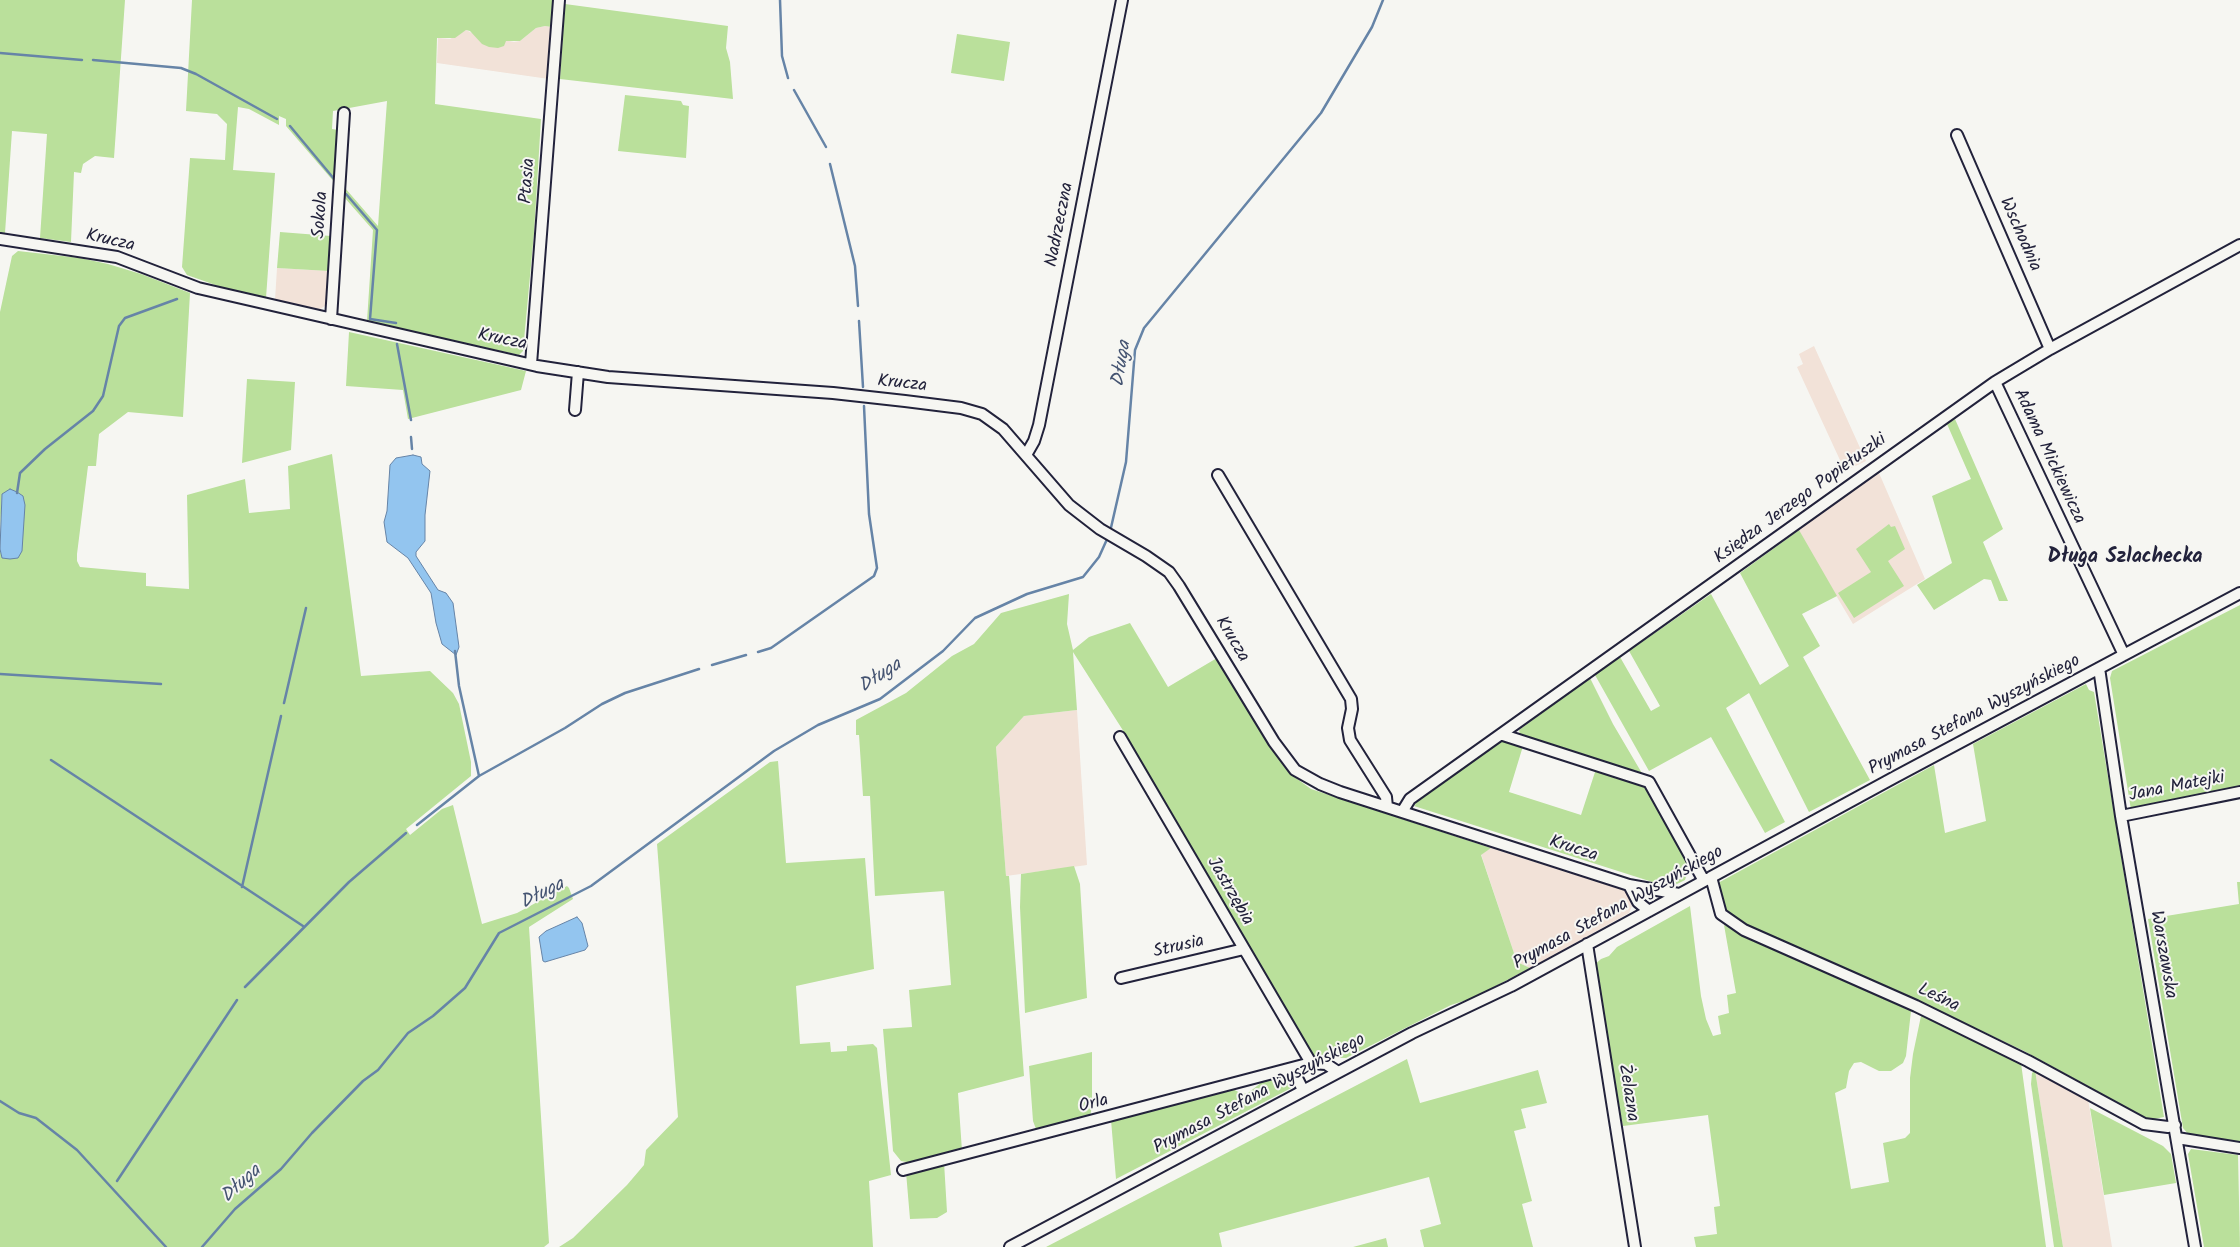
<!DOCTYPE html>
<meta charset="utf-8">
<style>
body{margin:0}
canvas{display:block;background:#f6f6f2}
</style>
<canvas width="2240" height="1247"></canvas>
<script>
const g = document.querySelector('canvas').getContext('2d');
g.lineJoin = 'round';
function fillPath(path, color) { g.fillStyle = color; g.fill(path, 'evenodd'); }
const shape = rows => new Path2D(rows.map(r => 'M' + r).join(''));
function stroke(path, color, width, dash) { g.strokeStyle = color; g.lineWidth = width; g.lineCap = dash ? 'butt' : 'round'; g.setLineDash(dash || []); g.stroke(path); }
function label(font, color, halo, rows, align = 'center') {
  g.font = font + ' Kalam,sans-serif'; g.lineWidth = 4; g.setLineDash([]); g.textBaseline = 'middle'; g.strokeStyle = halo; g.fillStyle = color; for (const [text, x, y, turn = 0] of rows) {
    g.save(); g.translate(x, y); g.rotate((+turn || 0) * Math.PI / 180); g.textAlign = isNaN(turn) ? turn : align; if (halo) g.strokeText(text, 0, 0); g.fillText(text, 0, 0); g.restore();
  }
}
fillPath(shape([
 [545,26,552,27,549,79,437,63,438,38,450,39,466,30,474,34,514,42,520,41,536,28],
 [277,268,329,271,326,305,319,310,275,300],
 [1814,346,1866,461,1845,471,1797,367,1803,364,1799,354],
 [1879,473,1925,579,1853,624,1796,528,1862,482,1867,481],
 [1077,710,1087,865,1006,876,996,747,1024,716],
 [1491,848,1623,890,1629,895,1632,906,1629,913,1530,968,1517,962,1481,854],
 [2035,1070,2088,1099,2112,1247,2063,1247]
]), '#f2e2d8');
fillPath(shape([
 [0,0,125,0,114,158,95,156,83,164,81,173,74,172,71,242,40,238,47,134,12,131,5,233,0,232],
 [192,0,554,0,552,27,545,26,536,28,520,41,506,41,504,46,498,48,489,47,482,44,470,31,466,30,455,38,437,38,435,104,541,119,534,233,523,351,519,355,367,321,373,230,344,197,345,188,378,226,387,101,333,111,332,129,338,130,335,183,286,126,286,119,279,116,279,125,249,109,238,107,233,170,275,173,266,298,224,288,187,275,182,267,190,158,225,160,227,124,217,114,186,111],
 [565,4,728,26,726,48,730,62,733,99,560,79],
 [957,34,1010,42,1004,81,951,73],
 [625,95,681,101,683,105,689,106,686,158,618,151],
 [280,232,331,236,329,271,277,268],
 [18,251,80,258,108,264,141,274,190,293,183,417,128,412,99,434,96,466,88,466,77,554,77,561,80,567,146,573,146,586,189,589,187,495,245,479,249,513,290,509,288,466,332,454,361,676,430,671,453,693,459,704,471,762,471,776,406,829,410,835,442,809,453,805,482,924,517,913,567,886,569,888,573,899,529,927,549,1243,544,1247,0,1247,0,549,2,558,2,494,0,530,0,312,12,256],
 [349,332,526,371,521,390,408,419,403,390,346,386],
 [247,379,295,382,291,450,242,463],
 [1955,419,2003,529,1983,542,2008,601,1999,601,1991,580,1984,579,1934,610,1917,585,1952,563,1932,496,1971,479,1947,424],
 [1889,524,1891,527,1895,526,1905,549,1888,561,1904,586,1854,618,1838,593,1871,572,1856,549],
 [1799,530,1837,596,1802,614,1820,646,1803,657,1870,780,1809,812,1749,693,1726,708,1785,822,1765,833,1711,737,1649,771,1595,675,1620,657,1651,711,1660,706,1629,651,1711,594,1760,685,1789,666,1740,573],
 [1069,594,1067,624,1073,650,1089,637,1130,623,1168,687,1217,658,1289,773,1311,789,1491,848,1481,855,1517,962,1530,968,1473,998,1451,1005,1346,1058,1313,1057,1124,732,1073,652,1077,710,1024,716,996,747,1006,876,1009,876,1024,1076,958,1093,962,1151,912,1163,901,1161,893,1151,883,1029,912,1027,909,990,951,985,944,891,875,896,870,796,863,796,859,735,856,735,856,720,906,693,952,656,974,644,1001,613],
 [2240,605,2240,789,2131,810,2110,678,2112,671],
 [1590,678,1613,724,1643,775,1520,734,1519,730],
 [2086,684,2089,690,2094,692,2164,1117,2150,1120,2024,1051,1910,997,1735,920,1723,912,1718,883,1934,765,1945,833,1986,821,1973,744],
 [1507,741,1523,746,1509,792,1581,815,1596,769,1640,783,1648,790,1689,867,1685,880,1675,885,1665,886,1414,806,1417,802,1500,742],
 [778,761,786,863,865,858,874,969,796,986,800,1044,830,1042,831,1052,847,1051,847,1046,873,1044,877,1048,891,1175,869,1181,873,1247,559,1247,573,1238,627,1185,644,1165,646,1150,678,1117,657,844,770,762],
 [1074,866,1080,884,1087,998,1025,1013,1020,907,1021,874],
 [2237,882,2240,882,2240,1142,2189,1135,2183,1128,2148,919,2239,904],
 [1690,906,1701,996,1706,1019,1713,1036,1721,1034,1718,1016,1729,1013,1727,995,1736,993,1724,925,1762,941,1792,958,1911,1011,1906,1056,1903,1063,1891,1071,1879,1071,1861,1062,1854,1063,1849,1071,1846,1088,1835,1093,1851,1189,1889,1182,1883,1143,1905,1138,1910,1133,1910,1078,1913,1054,1921,1016,2021,1063,2046,1247,1696,1247,1694,1237,1717,1234,1714,1207,1720,1206,1708,1115,1623,1126,1593,966,1601,959,1609,956,1617,947],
 [1092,1052,1092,1106,1090,1117,1036,1129,1033,1121,1029,1066],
 [1407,1059,1420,1103,1538,1070,1547,1103,1521,1109,1526,1128,1514,1131,1532,1201,1522,1204,1533,1247,1424,1247,1420,1230,1441,1224,1429,1177,1219,1233,1222,1247,1046,1247],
 [2035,1070,2063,1247,2054,1247,2031,1084,2032,1073],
 [1281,1078,1294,1080,1297,1085,1116,1179,1111,1120,1233,1089,1242,1094,1248,1093,1262,1082],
 [2090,1108,2163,1146,2171,1154,2176,1183,2104,1195],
 [2191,1149,2238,1155,2240,1247,2204,1247,2188,1154],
 [944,1162,947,1212,937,1218,910,1219,906,1172],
 [1386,1238,1388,1247,1353,1247]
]), '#bae09b');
const water = shape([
 [413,455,421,457,422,464,430,471,425,515,425,541,416,552,416,556,438,590,446,593,453,603,459,647,456,655,442,644,436,623,431,593,408,558,387,542,384,522,387,511,390,465,396,458,413,455],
 [10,489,17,492,23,496,25,505,22,551,18,558,10,559,2,558,0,549,2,494,10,489],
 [577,917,582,923,588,946,585,950,545,962,543,961,539,937,546,931,577,917]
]);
fillPath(water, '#93c5ef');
stroke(water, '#6684a7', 1);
stroke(shape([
 [780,0,782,56,788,78],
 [0,53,82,60],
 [93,60,181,68,196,74,277,119],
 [794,90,826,147],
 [290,126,335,180],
 [830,164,855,266,858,306],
 [346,194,377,230,370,319,396,323],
 [859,321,863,387],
 [397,344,411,420],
 [411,437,412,449],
 [17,493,20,473,45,449,93,411,103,396,119,326,125,318,177,299],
 [1110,532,1126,462,1135,350,1144,328,1321,113,1372,27,1383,0],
 [455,651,459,686,479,776],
 [758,652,771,648,874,576,877,568,869,514,864,406],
 [712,665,746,655],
 [0,674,161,684],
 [284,703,306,608],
 [51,760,303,926],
 [417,825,479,776,565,728,602,704,625,693,699,669],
 [242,887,281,716],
 [245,987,349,882,406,833],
 [0,1101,19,1113,36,1118,77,1150,166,1247],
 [117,1181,237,1000],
 [202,1247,235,1209,281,1169,312,1133,363,1081,378,1070,408,1033,433,1016,465,988,499,933,591,886,774,751,818,725,880,699,943,651,975,618,1027,594,1083,577,1099,557,1108,537]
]), '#6684a7', 2.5);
const minor = shape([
 [1957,135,2050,349],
 [0,239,117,257,198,288,537,366,608,377,833,393,905,401,961,408,982,414,1003,429,1069,505,1100,529,1146,556,1169,572,1179,586,1274,742,1295,770,1320,784,1340,792,1629,885,1679,894],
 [331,319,344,113],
 [531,364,559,0],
 [1995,382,2124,655],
 [575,410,578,372],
 [1026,455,1034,441,1039,425,1122,0],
 [1218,475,1351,699,1352,709,1348,728,1350,740,1386,797,1387,807],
 [2099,668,2121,816,2195,1247],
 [1503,735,1649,782,1704,881],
 [1120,737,1311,1063],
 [1402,812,1410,799,1995,382,2050,349,2240,245],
 [2121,816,2240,792],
 [1711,877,1721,914,1744,930,1916,1006,2028,1061,2144,1124,2168,1127,2175,1125],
 [1629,885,1638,902,1649,911],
 [1587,944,1635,1247],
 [1121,978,1244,949],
 [1292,1068,1303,1090],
 [2177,1138,2240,1148],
 [903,1170,1311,1063,1326,1064,1338,1072],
 [1010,1247,1412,1033,1511,986,1895,777,2240,593]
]);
stroke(minor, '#22223b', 14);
stroke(minor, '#f6f6f2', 10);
label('18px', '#22223b', '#f6f6f2', [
 ["Ptasia",529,181,-86],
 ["Sokola",322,215,-86],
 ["Nadrzeczna",1061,225,-79],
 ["Wschodnia",2019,235,66],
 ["Krucza",110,242,13],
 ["Krucza",502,341,12],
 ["Krucza",902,385,6],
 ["Adama Mickiewicza",2048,457,65],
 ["Księdza Jerzego Popiełuszki",1801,500,-36],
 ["Krucza",1231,640,59],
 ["Prymasa Stefana Wyszyńskiego",1975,716,-28],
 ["Jana Matejki",2177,788,-11],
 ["Krucza",1573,850,18],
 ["Jastrzębia",1229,892,60],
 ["Prymasa Stefana Wyszyńskiego",1619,909,-29],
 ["Strusia",1179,948,-13],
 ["Warszawska",2162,955,80],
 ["Leśna",1938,999,26],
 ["Żelazna",1627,1093,81],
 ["Prymasa Stefana Wyszyńskiego",1260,1095,-28],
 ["Orla",1094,1105,-15]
]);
label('italic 19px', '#445371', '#f6f6f2', [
 ["Długa",1123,364,-81],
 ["Długa",881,677,-33],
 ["Długa",543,895,-27],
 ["Długa",242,1185,-42]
]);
label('bold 20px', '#22223b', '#f6f6f2', [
 ["Długa Szlachecka",2125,559]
]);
</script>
